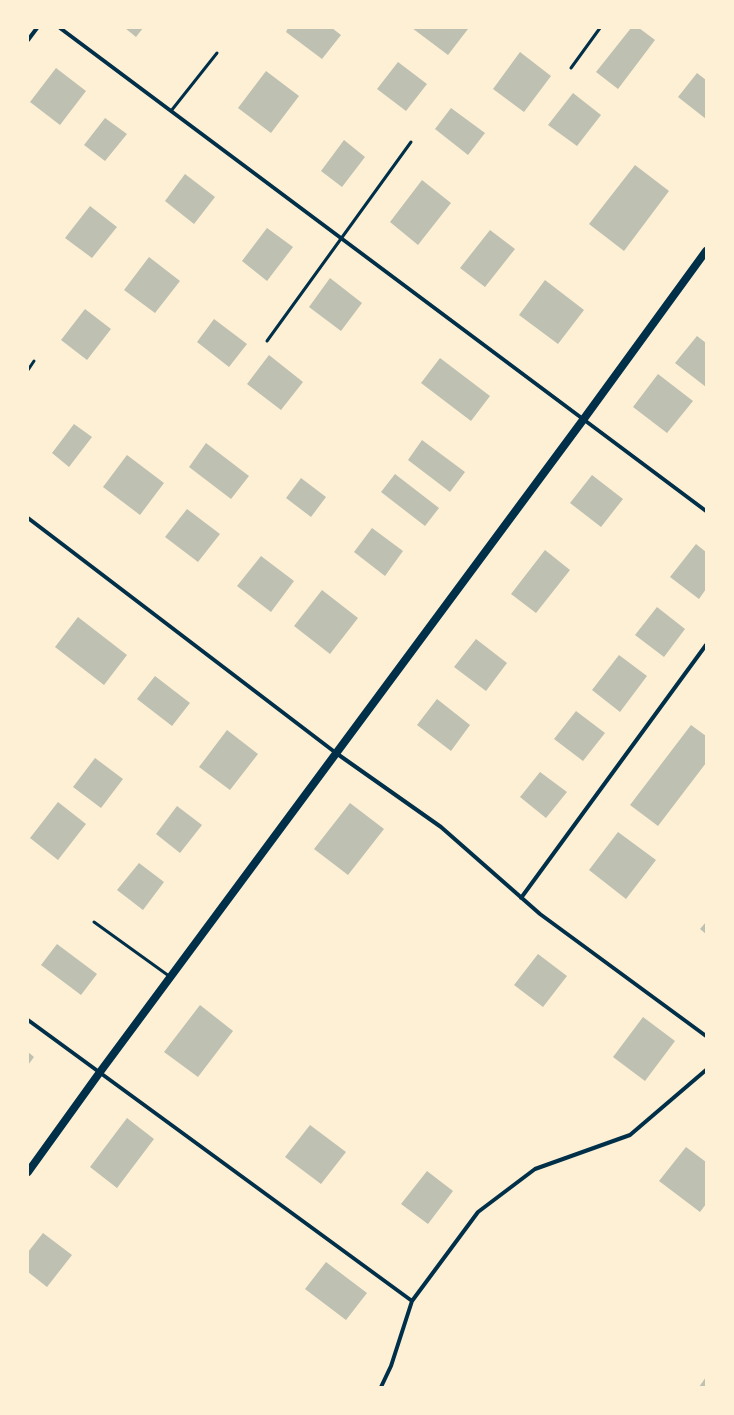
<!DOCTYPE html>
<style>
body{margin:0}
#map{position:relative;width:734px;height:1415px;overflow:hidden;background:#fdf0d5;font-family:Ubuntu,sans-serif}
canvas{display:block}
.frame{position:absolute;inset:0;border:29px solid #fdf0d5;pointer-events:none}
</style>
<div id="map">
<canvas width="734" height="1415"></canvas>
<div class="frame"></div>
</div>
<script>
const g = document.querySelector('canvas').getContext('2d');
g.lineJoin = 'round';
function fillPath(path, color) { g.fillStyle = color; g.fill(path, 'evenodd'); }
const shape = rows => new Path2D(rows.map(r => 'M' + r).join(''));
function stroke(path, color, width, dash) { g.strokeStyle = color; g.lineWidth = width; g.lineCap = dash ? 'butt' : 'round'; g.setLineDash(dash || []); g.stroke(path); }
fillPath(shape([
 [125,28,143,28,136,37],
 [288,28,332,28,341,35,322,59,286,32],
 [412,28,466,28,468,29,448,55],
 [631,28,639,28,655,40,618,89,596,72],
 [520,52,551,76,524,112,493,89],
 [398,62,427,84,406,111,377,89],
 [56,68,86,91,60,125,30,102],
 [266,71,299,96,271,133,238,108],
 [697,73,706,80,706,119,678,97],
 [573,93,601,115,577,146,548,125],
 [451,108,485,133,468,155,435,129],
 [105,118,127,134,105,161,84,145],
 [344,140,365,157,342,187,321,171],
 [635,165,669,191,624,251,589,224],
 [185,174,215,197,194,224,165,201],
 [422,180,451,203,418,245,390,222],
 [90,206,117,227,92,258,65,238],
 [267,228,293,247,267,281,242,261],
 [490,230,515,249,485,287,460,268],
 [149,257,180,281,155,313,124,290],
 [330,278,362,303,341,331,309,307],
 [545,280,584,310,558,344,519,315],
 [85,309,111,329,87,360,61,340],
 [214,319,247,344,229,367,197,342],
 [697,336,706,343,706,387,675,363],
 [269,355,303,382,281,410,247,384],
 [440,358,490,396,471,421,421,383],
 [658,374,693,401,667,433,633,407],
 [74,424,92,437,69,467,52,453],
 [422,440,465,472,450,492,408,460],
 [206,443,249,476,231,499,189,467],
 [127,455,164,483,140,515,103,487],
 [395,474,439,508,425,526,381,492],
 [592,475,623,499,601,527,570,503],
 [301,478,326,497,311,517,286,498],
 [187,509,220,534,198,562,165,537],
 [372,528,403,551,385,576,354,552],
 [696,544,706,552,706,589,699,599,670,577],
 [545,550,570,570,536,613,511,594],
 [261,556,294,581,271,612,237,586],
 [322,590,358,618,330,654,294,626],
 [657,607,685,629,664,657,635,635],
 [78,617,127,655,104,685,55,647],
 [476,639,507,663,486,691,454,667],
 [619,655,647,676,620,712,592,690],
 [155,676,190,703,172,726,137,699],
 [437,699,470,725,451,751,417,725],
 [576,711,605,733,583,761,554,739],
 [691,725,706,736,706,763,658,826,630,805],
 [227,730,258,754,230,790,199,767],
 [95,758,123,779,101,808,73,787],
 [540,772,567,792,546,818,520,797],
 [58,802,86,824,58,860,30,838],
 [350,803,384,829,348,875,314,849],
 [177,806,202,825,180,853,156,834],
 [618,832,656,860,626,899,589,870],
 [139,863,164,882,143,910,117,890],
 [706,922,706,934,700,929],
 [57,944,97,974,81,995,41,965],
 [538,954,567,976,543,1007,514,985],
 [200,1005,233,1031,198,1077,164,1052],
 [643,1017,675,1041,645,1081,613,1057],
 [28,1052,34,1057,28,1065],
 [127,1118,154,1139,117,1188,90,1167],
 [310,1125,346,1152,321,1184,285,1157],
 [686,1147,706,1162,706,1204,700,1212,659,1181],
 [427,1171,453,1191,428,1224,401,1204],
 [43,1233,72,1255,47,1287,28,1272,28,1252],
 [326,1262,367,1293,346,1320,305,1289],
 [706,1377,706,1387,699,1387]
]), '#bec0b2');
stroke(shape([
 [571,68,600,28],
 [171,111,217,53],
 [267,341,411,142],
 [28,370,34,361],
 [94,922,169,976]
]), '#003049', 3);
stroke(shape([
 [60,28,706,511],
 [28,40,37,28],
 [28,518,336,753,441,827,540,914,706,1036],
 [521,898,706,645],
 [28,1020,412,1301],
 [381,1387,391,1366,412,1301,478,1212,535,1169,630,1135,706,1070]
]), '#003049', 4);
stroke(shape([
 [28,1172,100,1072,583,420,706,251]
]), '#003049', 8);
</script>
